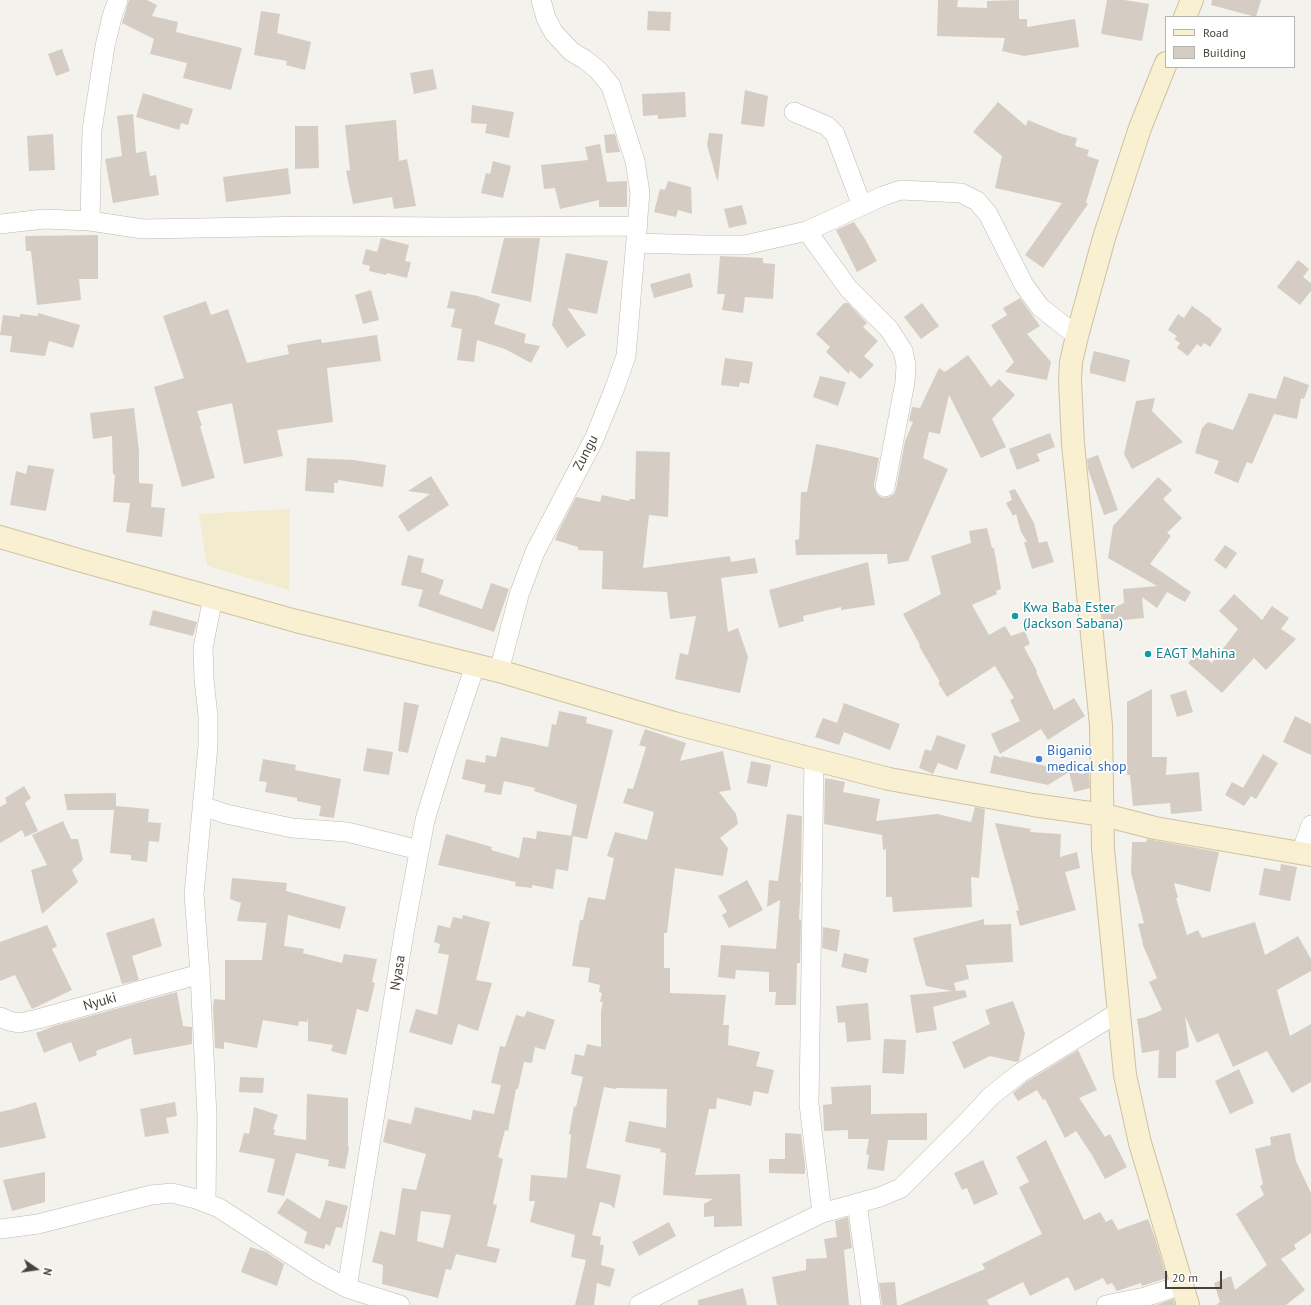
<!DOCTYPE html>
<style>
body{margin:0}
#map{position:relative;width:1311px;height:1305px;overflow:hidden;background:#f4f2ec;font-family:"PT Sans",sans-serif}
canvas{display:block}
.legend{position:absolute;left:1165px;top:16px;width:130px;height:52px;box-sizing:border-box;background:#fff;border:1px solid #b6b4b0;margin:0;padding:5px 7px;list-style:none;font-size:12px;color:#48433a}
.legend li{display:flex;align-items:center;gap:8px;height:20px}
.legend b{width:20px;border:1px solid #b6b4b0}
.north{position:absolute;left:16px;top:1249px;width:40px;height:40px;-webkit-text-stroke:3px #fff;paint-order:stroke;rotate:103deg;font-size:11px;font-weight:700;line-height:16px;text-align:center;color:#48433a}
.north::after{content:'';display:block;margin:auto;width:14px;height:18px;background:#48433a;clip-path:polygon(50% 0,100% 100%,50% 72%,0 100%)}
.scale{position:absolute;left:1165px;top:1271px;width:57px;height:18px;box-sizing:border-box;border:2px solid #48433a;border-top:0;padding-left:5px;font-size:12px;line-height:14px;white-space:nowrap;color:#48433a;-webkit-text-stroke:3px #fff;paint-order:stroke}
</style>
<div id="map">
<canvas width="1311" height="1305"></canvas>
<ul class="legend">
<li><b style="height:5px;background:#f9efd1"></b>Road</li>
<li><b style="height:11px;background:#d5cdc3"></b>Building</li>
</ul>
<div class="north">N</div>
<div class="scale">20 m</div>
</div>
<script>
const g = document.querySelector('canvas').getContext('2d');
g.lineJoin = 'round';
function fillPath(path, color) { g.fillStyle = color; g.fill(path, 'evenodd'); }
const shape = rows => new Path2D(rows.map(r => 'M' + r).join(''));
function stroke(path, color, width, dash) { g.strokeStyle = color; g.lineWidth = width; g.lineCap = dash ? 'butt' : 'round'; g.setLineDash(dash || []); g.stroke(path); }
function label(font, color, halo, rows, align = 'center') {
  g.font = font + ' "PT Sans",sans-serif'; g.lineWidth = 3.5; g.setLineDash([]); g.textBaseline = 'middle'; g.strokeStyle = halo; g.fillStyle = color; for (const [text, x, y, turn = 0] of rows) {
    g.save(); g.translate(x, y); g.rotate((+turn || 0) * Math.PI / 180); g.textAlign = isNaN(turn) ? turn : align; if (halo) g.strokeText(text, 0, 0); g.fillText(text, 0, 0); g.restore();
  }
}
fillPath(shape([
 [290,509,289,590,207,566,199,514]
]), '#f3ebcd');
fillPath(shape([
 [129,0,147,0,157,5,152,16,178,22,176,32,242,48,231,90,183,78,187,63,150,54,154,39,122,23],
 [938,0,958,0,957,7,987,8,987,1,1019,0,1019,19,1027,19,1027,27,1075,19,1079,47,1024,56,1002,51,1005,38,937,36],
 [1107,0,1124,0,1149,4,1142,41,1101,34],
 [1212,0,1261,0,1256,17,1211,5],
 [261,11,280,14,277,33,311,42,305,70,286,65,287,61,254,55],
 [648,11,671,12,670,31,647,30],
 [62,49,70,71,56,76,48,54],
 [433,69,437,89,414,94,410,73],
 [745,90,768,96,764,127,741,124],
 [685,92,686,117,658,119,658,115,643,116,642,94],
 [143,93,193,109,188,125,181,123,179,130,136,117],
 [998,102,1026,126,1028,120,1062,134,1077,138,1075,146,1089,150,1087,156,1099,160,1086,202,1088,204,1043,268,1025,255,1062,203,995,188,1002,156,973,132],
 [472,105,514,112,509,138,485,133,487,124,471,123],
 [133,114,136,153,146,151,150,176,156,175,159,195,113,203,105,159,122,156,117,116],
 [396,120,399,161,407,159,416,206,394,209,392,197,353,204,346,171,350,170,345,125],
 [295,126,318,126,319,168,295,169],
 [709,133,723,134,718,180,717,180,707,145],
 [53,134,55,170,29,171,27,136],
 [615,134,620,152,606,153,604,135],
 [600,144,607,182,627,181,627,207,599,207,599,200,560,209,555,188,544,189,541,165,588,160,585,147],
 [493,161,511,166,503,198,481,193,486,173,490,174],
 [288,168,291,194,226,202,223,177],
 [668,181,691,187,692,214,678,210,676,217,654,212,660,189,665,190],
 [742,205,747,224,729,228,724,209],
 [854,222,865,239,877,261,857,272,836,230],
 [98,235,98,279,79,279,81,300,37,305,31,251,26,251,25,236],
 [381,238,409,245,405,261,411,262,407,278,387,273,386,275,369,271,370,266,362,264,366,249,377,252],
 [504,238,540,238,531,302,491,293],
 [566,253,608,261,597,314,567,308,586,335,567,348,552,325],
 [720,256,763,258,763,263,775,264,773,299,745,297,743,313,722,310,725,294,717,294],
 [1298,260,1309,269,1303,277,1311,283,1311,291,1300,305,1277,287],
 [690,273,693,287,654,298,650,284],
 [371,290,379,320,363,324,355,295],
 [451,291,478,296,500,304,494,324,526,334,524,343,540,346,531,363,505,349,477,340,474,362,457,360,462,329,451,327,455,309,447,308],
 [1020,298,1040,326,1027,334,1051,362,1047,380,1005,372,1014,362,991,325,1007,315,1003,308],
 [206,301,211,315,228,309,247,363,289,354,287,345,321,339,322,343,377,335,381,361,327,368,333,422,277,430,283,456,244,464,232,403,197,411,202,426,200,426,215,478,182,487,154,387,184,378,163,316],
 [844,303,848,303,867,323,863,327,878,341,864,356,874,365,860,379,850,370,849,374,826,352,830,347,816,334],
 [922,303,939,326,921,339,904,317],
 [1192,306,1212,320,1211,321,1222,329,1210,347,1204,343,1201,347,1197,344,1188,356,1177,348,1180,343,1174,339,1177,336,1168,330,1178,314,1184,318],
 [38,313,80,325,73,348,49,341,45,356,10,352,12,336,0,335,3,315,20,317,20,314,38,316],
 [1094,351,1130,360,1125,382,1090,373,1090,367],
 [968,355,991,387,999,379,1015,395,992,419,1006,447,981,458,949,395,940,434,929,432,923,458,948,469,908,561,888,564,887,554,796,555,795,540,799,539,801,492,807,492,816,444,837,448,879,458,874,485,875,490,878,495,883,498,889,497,894,494,896,489,905,441,913,422,909,421,912,407,920,408,939,368,945,372],
 [725,358,753,362,749,384,740,382,739,387,721,385],
 [820,376,846,382,838,406,813,397],
 [1284,376,1309,385,1304,399,1301,398,1297,419,1274,414,1252,464,1247,462,1238,483,1214,473,1219,461,1195,453,1202,428,1208,422,1233,430,1249,393,1276,399],
 [1155,398,1152,411,1183,442,1132,469,1124,454,1136,401],
 [134,408,139,451,139,483,153,484,151,507,165,508,162,537,126,532,130,503,113,502,115,474,113,475,112,436,93,439,90,413],
 [1050,433,1055,447,1037,454,1040,461,1017,470,1009,449],
 [636,451,670,452,668,517,649,515,643,568,730,556,731,562,755,558,758,573,721,578,728,632,738,628,748,657,740,693,675,679,680,653,688,655,696,616,670,619,667,592,602,589,603,551,578,550,578,547,555,540,558,532,576,497,600,502,602,495,629,501,629,499,635,499],
 [1098,455,1118,510,1104,515,1088,469,1087,459],
 [307,458,353,460,386,465,383,487,338,480,338,483,334,483,334,493,305,491],
 [28,465,54,469,46,511,10,505,16,471,26,474],
 [431,476,449,505,408,532,398,516,430,494,408,491],
 [1158,477,1172,490,1163,499,1182,518,1167,533,1171,536,1150,564,1191,592,1185,602,1167,592,1157,608,1142,597,1144,618,1103,622,1102,613,1124,603,1123,589,1157,586,1108,558,1113,526],
 [1015,489,1034,523,1039,543,1047,541,1054,562,1032,569,1024,542,1027,542,1021,532,1016,514,1013,516,1006,503,1012,500,1009,491],
 [987,528,992,548,994,548,1001,589,996,591,997,594,972,605,989,635,1005,626,1011,636,1025,631,1030,644,1024,647,1037,671,1036,672,1054,710,1074,698,1085,716,1048,740,1041,729,1000,754,991,734,1020,721,1010,700,1014,698,995,666,947,697,938,683,940,682,919,646,920,645,903,614,941,594,931,556,971,543,969,531],
 [1225,545,1237,553,1226,569,1214,560],
 [408,555,424,559,421,572,444,580,439,594,482,609,491,583,509,589,494,632,418,606,423,590,401,585],
 [868,562,875,605,841,610,841,607,803,616,804,621,779,628,769,590],
 [1234,594,1262,620,1272,606,1289,618,1281,629,1296,639,1266,670,1254,658,1222,693,1188,663,1199,651,1212,663,1238,629,1219,611],
 [153,610,197,622,193,636,149,625],
 [1152,689,1152,757,1167,757,1166,775,1199,772,1202,811,1171,814,1170,803,1133,806,1130,775,1127,775,1127,702],
 [1186,690,1193,712,1177,717,1170,695],
 [404,702,419,705,408,753,398,751],
 [844,703,900,724,890,750,844,732,839,745,815,737,823,718,837,723],
 [559,711,587,717,586,723,613,730,587,839,573,836,568,871,556,869,553,889,532,885,532,888,515,886,516,882,438,865,446,834,492,847,491,850,519,858,523,837,536,839,537,831,573,836,571,836,577,805,534,791,535,788,504,781,501,795,484,792,486,785,462,779,466,759,485,763,486,755,496,757,501,737,548,747,552,724,556,725],
 [1295,716,1311,724,1311,755,1283,742],
 [645,729,686,743,680,761,723,751,731,790,719,792,736,814,738,824,720,838,728,848,723,876,675,868,667,933,664,933,664,968,670,968,670,993,726,995,723,1025,729,1025,728,1045,760,1052,756,1066,774,1070,768,1094,754,1091,751,1106,717,1098,716,1109,709,1109,695,1175,740,1174,742,1226,714,1227,714,1216,704,1217,704,1204,713,1199,663,1195,666,1153,660,1152,661,1149,625,1142,629,1121,666,1128,667,1089,616,1088,616,1089,604,1087,586,1168,621,1175,614,1209,611,1205,600,1202,592,1235,601,1237,600,1245,604,1245,601,1265,615,1269,610,1287,597,1283,594,1305,575,1305,586,1260,571,1257,575,1235,530,1222,535,1201,529,1201,531,1175,567,1178,571,1135,569,1134,574,1106,576,1107,583,1077,571,1074,575,1054,584,1056,587,1044,601,1047,601,1011,603,1002,600,1002,602,993,599,992,600,985,588,982,590,968,572,966,580,920,583,920,588,897,605,900,614,858,607,856,615,832,647,840,654,812,623,803,628,788,633,789,646,747,639,745],
 [937,735,966,745,957,770,938,763,933,774,919,768,925,749,931,751],
 [367,748,393,752,389,775,363,771],
 [1263,754,1278,763,1256,799,1251,796,1244,806,1225,795,1232,782,1243,788],
 [994,755,1002,758,1001,756,1082,774,1089,772,1090,788,1074,792,1069,772,1048,785,990,773],
 [263,759,296,765,295,770,341,779,334,818,319,816,321,806,297,801,297,798,265,792,267,782,259,781],
 [751,761,771,765,767,787,747,783],
 [825,778,845,782,843,792,880,799,876,821,937,814,971,822,975,807,985,809,979,878,971,877,972,907,893,912,892,897,886,897,886,849,883,850,882,835,824,824],
 [24,786,31,798,25,803,38,831,25,837,22,830,0,843,0,807,7,803,5,798],
 [116,793,116,806,149,809,148,822,161,823,159,842,149,841,147,862,131,860,131,855,110,853,114,810,67,810,64,794],
 [787,814,802,816,801,870,800,882,801,882,799,919,801,920,800,963,797,963,796,1005,775,1005,776,992,769,992,769,972,736,970,735,979,718,977,721,945,776,949,780,900,767,907,769,880,778,881],
 [63,821,71,839,78,839,83,860,72,870,78,882,42,914,31,870,47,865,32,835],
 [995,823,1031,829,1030,832,1061,834,1060,857,1077,852,1080,868,1065,872,1076,910,1020,926,1016,911,1019,910],
 [1147,839,1219,852,1210,892,1174,883,1178,898,1176,898,1187,935,1198,930,1202,938,1255,922,1265,955,1298,936,1311,959,1311,971,1277,990,1290,1036,1311,1024,1311,1082,1292,1093,1267,1051,1233,1067,1218,1033,1197,1043,1185,1016,1189,1047,1176,1052,1176,1078,1158,1078,1159,1050,1142,1053,1137,1019,1146,1017,1162,1010,1149,982,1157,978,1142,943,1143,943,1138,924,1144,923,1131,873,1132,842,1146,842],
 [1281,864,1297,867,1290,901,1259,895,1264,868,1280,871],
 [232,878,287,883,286,891,346,907,340,929,288,915,284,946,304,949,303,953,342,963,344,954,377,959,372,982,375,983,368,1012,357,1009,346,1055,331,1051,333,1045,308,1041,308,1018,307,1022,299,1021,298,1026,263,1020,257,1048,224,1042,224,1049,215,1048,213,1008,214,999,225,1000,225,960,262,960,266,927,267,923,237,921,241,903,230,899],
 [747,880,763,910,729,928,722,915,727,912,718,896],
 [463,915,490,922,476,980,492,983,478,1031,458,1024,452,1045,409,1032,416,1009,437,1015,449,955,438,953,440,944,434,942,438,925,450,928,453,917,462,919],
 [154,918,162,946,132,956,139,980,122,984,106,933],
 [984,919,984,925,1011,924,1013,962,966,965,969,979,954,983,956,991,965,990,967,997,933,1007,937,1030,916,1033,910,995,952,991,926,986,913,938],
 [47,925,57,946,52,949,72,990,32,1009,15,975,0,981,0,942],
 [823,927,840,930,837,952,822,948],
 [844,953,869,959,866,973,841,967],
 [177,992,183,1026,192,1027,192,1044,134,1055,131,1038,96,1051,97,1055,79,1062,71,1042,44,1053,36,1033,54,1026],
 [1013,1001,1025,1033,1019,1061,1016,1062,990,1056,964,1069,952,1042,990,1024,985,1010],
 [868,1003,871,1040,847,1042,845,1022,838,1023,836,1006],
 [527,1011,555,1020,545,1050,535,1047,532,1063,524,1062,518,1089,516,1089,508,1131,505,1130,498,1157,503,1159,493,1204,497,1205,487,1246,500,1249,496,1263,456,1254,451,1270,446,1269,438,1298,382,1284,383,1265,372,1262,380,1231,395,1235,402,1188,416,1190,426,1154,383,1142,388,1119,411,1124,415,1107,471,1120,473,1110,494,1114,501,1085,491,1083,500,1046,505,1047,516,1015,524,1017],
 [421,1211,451,1215,443,1248,417,1241],
 [884,1039,906,1040,904,1074,882,1073],
 [1078,1050,1097,1090,1079,1098,1105,1137,1110,1134,1127,1167,1105,1179,1092,1155,1076,1131,1065,1138,1045,1099,1043,1100,1037,1090,1018,1101,1013,1093,1026,1082],
 [1239,1069,1254,1103,1230,1114,1215,1081],
 [240,1077,264,1078,263,1093,239,1092],
 [871,1085,871,1114,927,1113,927,1140,888,1140,884,1171,867,1169,869,1155,866,1154,869,1139,848,1139,848,1130,824,1131,823,1105,832,1104,831,1087],
 [307,1094,348,1098,348,1147,349,1148,345,1169,328,1166,329,1160,296,1153,284,1196,267,1192,275,1159,239,1152,244,1133,249,1134,254,1107,278,1115,273,1129,275,1130,274,1135,306,1140],
 [36,1102,46,1138,0,1148,0,1112,13,1109],
 [175,1102,177,1116,166,1118,169,1133,145,1137,140,1109],
 [785,1133,801,1134,805,1165,805,1174,769,1173,769,1159,785,1159],
 [1290,1133,1296,1161,1311,1193,1311,1233,1294,1245,1296,1249,1281,1259,1305,1290,1286,1305,1216,1305,1220,1302,1214,1283,1231,1276,1235,1290,1267,1265,1236,1214,1264,1195,1260,1186,1263,1184,1255,1149,1271,1145,1270,1137],
 [1046,1140,1084,1220,1100,1212,1106,1222,1112,1219,1118,1230,1148,1219,1155,1238,1167,1278,1142,1286,1141,1283,1117,1291,1112,1283,1107,1285,1103,1278,1075,1291,1068,1277,1030,1296,1023,1282,987,1300,989,1305,900,1305,985,1269,982,1264,1042,1234,1019,1187,1029,1182,1016,1157],
 [983,1160,998,1194,974,1205,967,1188,962,1190,954,1173],
 [45,1172,45,1202,12,1211,3,1180],
 [287,1198,320,1219,326,1200,348,1206,342,1228,336,1227,330,1246,326,1244,324,1249,304,1243,307,1232,277,1213],
 [848,1217,852,1248,844,1250,849,1305,777,1305,772,1277,806,1270,806,1259,827,1258,824,1239,837,1237,835,1221],
 [669,1222,676,1236,639,1256,632,1242],
 [250,1247,266,1252,284,1264,277,1286,241,1272],
 [895,1282,897,1305,882,1305,879,1283],
 [743,1288,747,1305,698,1305,698,1300],
 [1173,1299,1175,1305,1156,1305]
]), '#d5cdc3');
const street = shape([
 [794,112,827,126,835,134,862,206],
 [90,221,92,130,105,46,113,13,118,0],
 [0,224,44,219,90,221,143,229,315,226,447,227,638,226],
 [807,231,848,288,889,329,903,351,906,365,905,382,885,487],
 [637,243,703,245,745,245,807,231,883,196,901,190,961,193,977,201,988,214,1024,285,1040,307,1077,336],
 [499,671,519,595,535,552,594,439,614,390,626,356,640,193,635,161,611,86,598,70,584,59,572,52,554,33,546,18,541,0],
 [814,759,809,1104,822,1213],
 [202,806,226,814,292,828,347,832,419,850],
 [1301,853,1311,825],
 [0,1017,9,1021,19,1023,38,1019,200,974],
 [206,1202,207,1116,200,974,194,894,208,746,208,716,204,679,203,648,213,597],
 [857,1203,871,1305],
 [0,1229,38,1224,151,1195,172,1193,196,1199,219,1208,316,1271,347,1288,400,1305],
 [347,1288,404,933,425,820,446,752,475,666],
 [639,1305,726,1260,822,1213,880,1197,901,1188,963,1126,991,1096,1020,1073,1119,1012],
 [1106,1305,1145,1297,1182,1285]
]);
const secondary = shape([
 [1185,17,1192,0],
 [1166,63,1140,128,1104,238,1077,336,1071,362,1070,380,1073,444,1101,725,1103,849,1125,1075,1140,1143,1188,1305],
 [0,537,82,561,296,621,499,671,674,723,889,779,1033,805,1104,815,1155,828,1311,855]
]);
stroke(street, '#bfb9b0', 20);
stroke(secondary, '#cfc2a1', 24);
stroke(street, '#fff', 19);
stroke(secondary, '#f9efd1', 22);
for (const [x, y, r, color] of [
 [1015,616,4,"#0f9aa8"],
 [1148,654,4,"#0f9aa8"],
 [1039,759,4,"#3f7fe0"]
]) { const dot = new Path2D(); dot.arc(x, y, r, 0, 2 * Math.PI); g.fillStyle = color; g.fill(dot); stroke(dot, '#fff', 1.5); }
label('14px', '#48433a', '#fff', [
 ["Zungu",586,453,-63],
 ["Nyasa",398,973,-81],
 ["Nyuki",100,1002,-16]
]);
label('14px', '#0d838f', '#fff', [
 ["Kwa Baba Ester",1023,608],
 ["(Jackson Sabana)",1023,624],
 ["EAGT Mahina",1156,654]
], 'left');
label('14px', '#366cbe', '#fff', [
 ["Biganio",1047,751],
 ["medical shop",1047,767]
], 'left');
</script>
